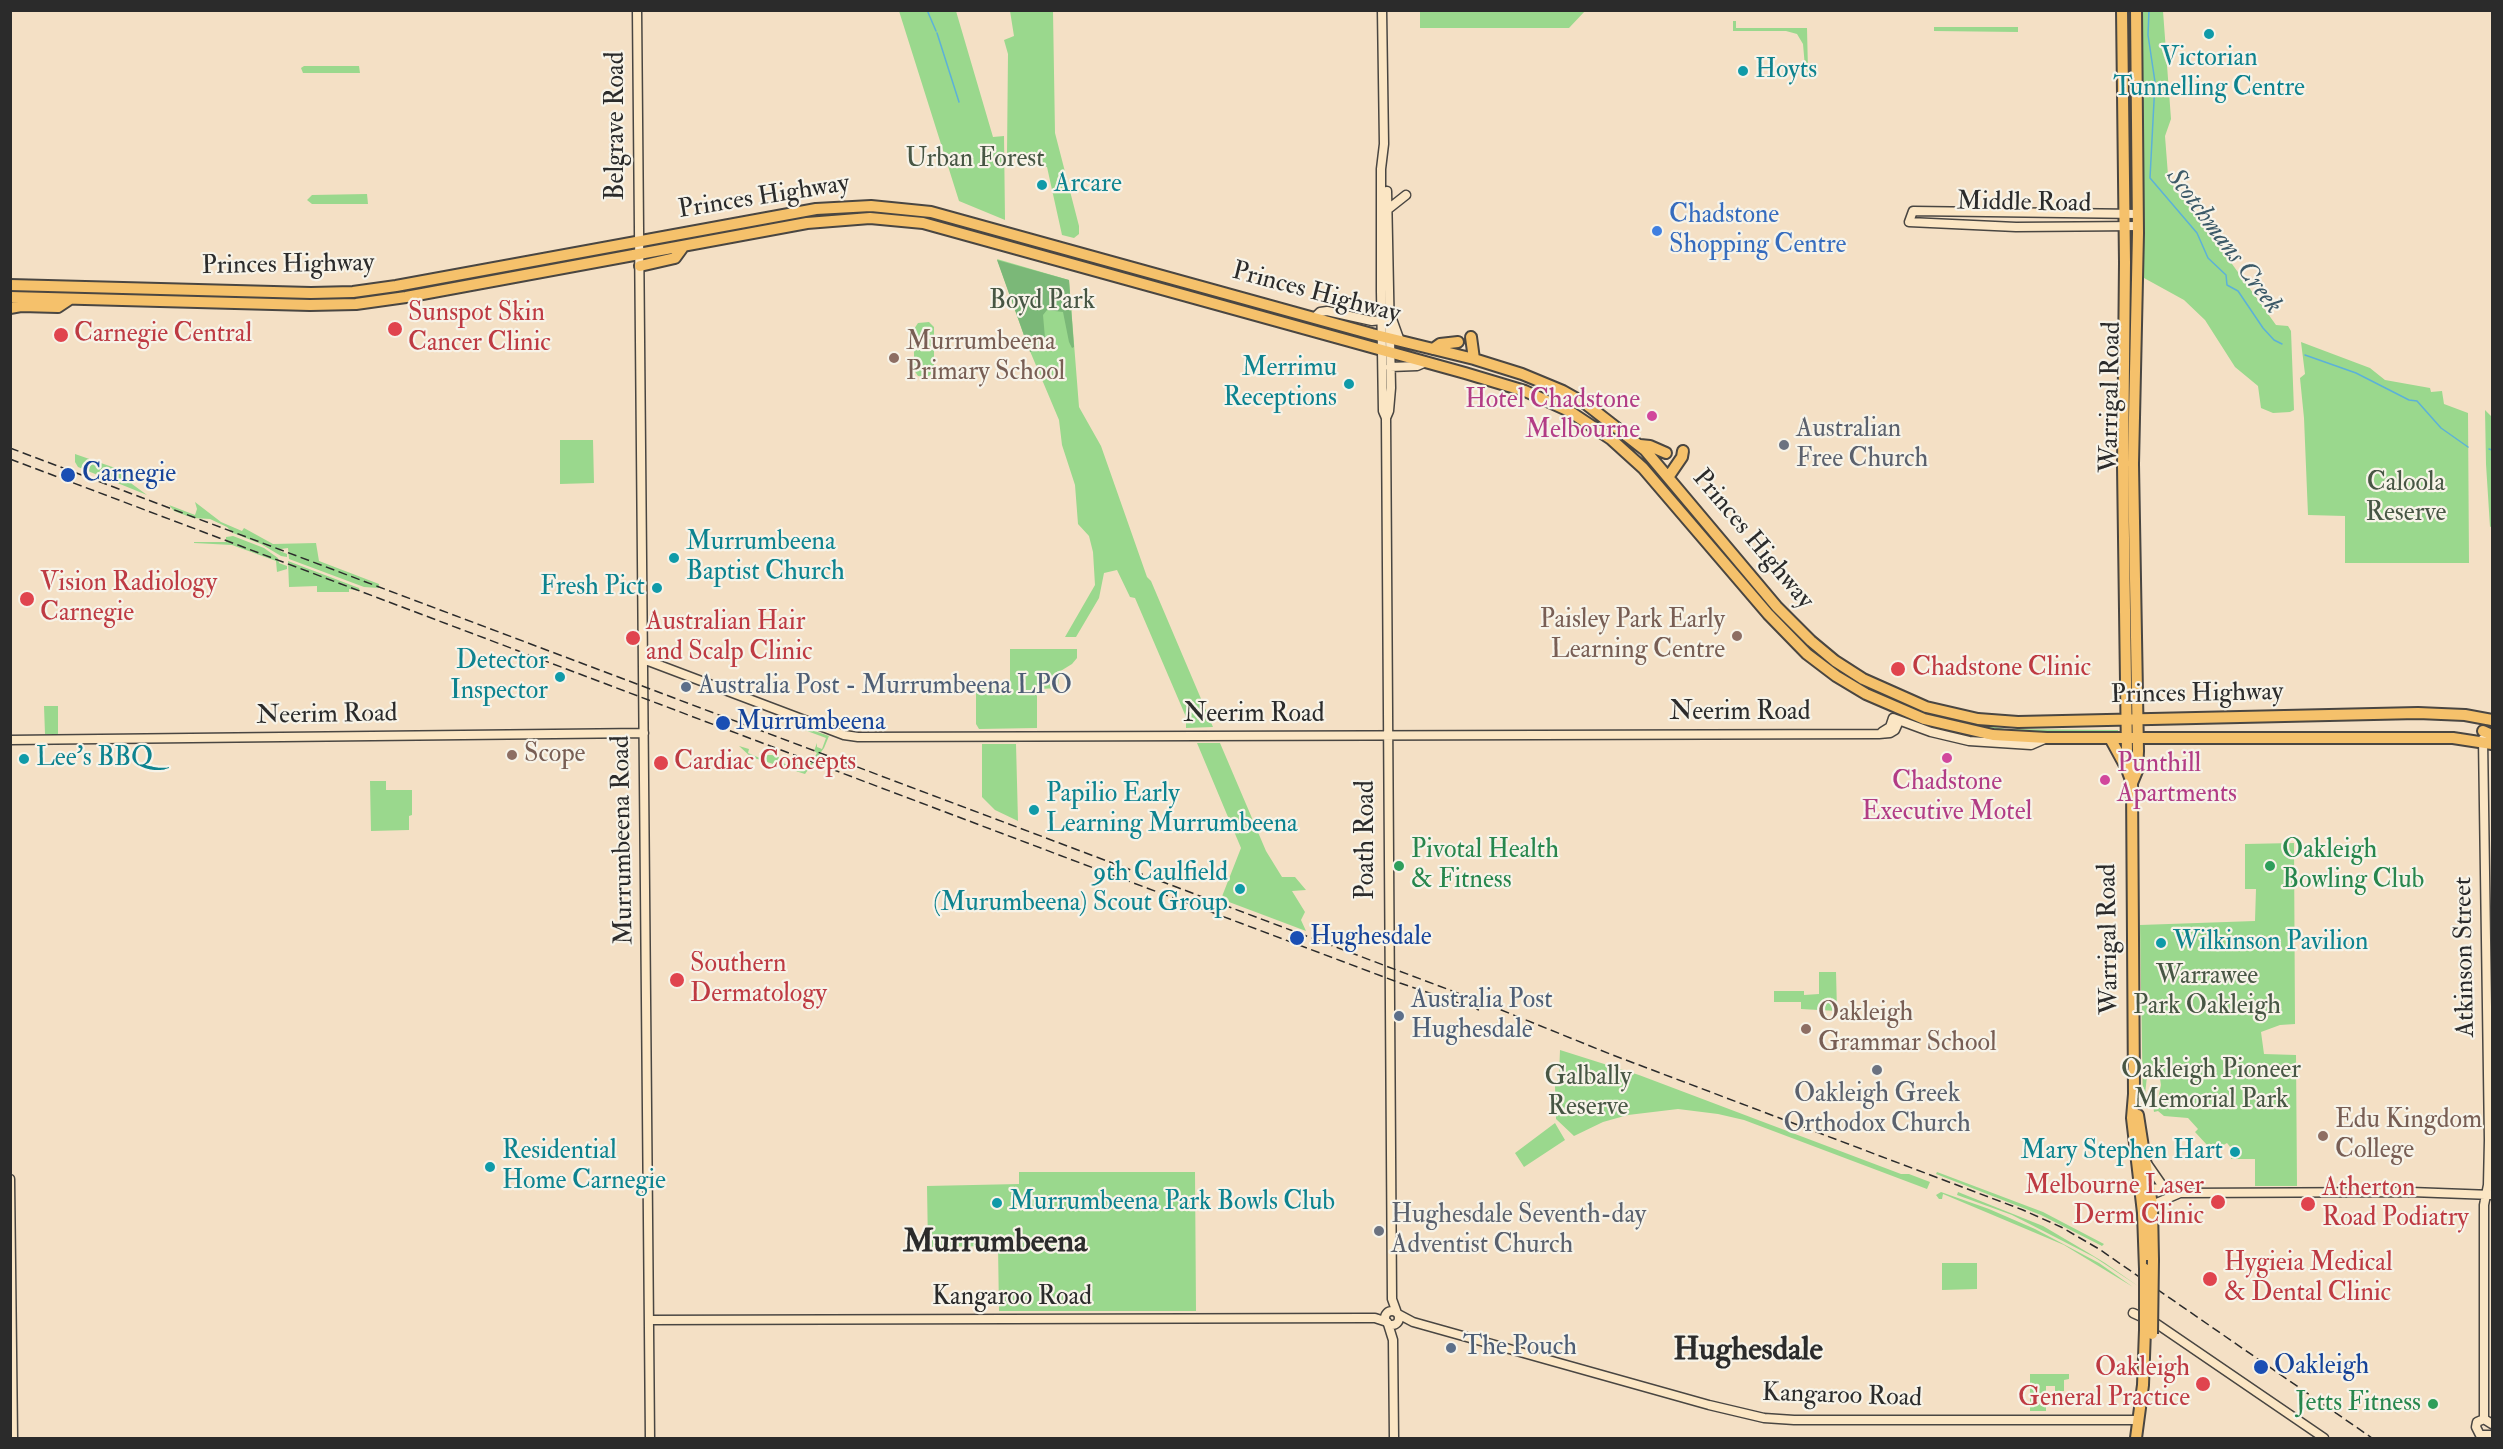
<!DOCTYPE html>
<style>
body{margin:0}
#map{position:relative;width:2503px;height:1449px;overflow:hidden;background:#f4e0c5;font-family:"IM FELL Double Pica",serif}
canvas{display:block}
.frame{position:absolute;inset:0;border:12px solid #2b2b2b;pointer-events:none}
</style>
<div id="map">
<canvas width="2503" height="1449"></canvas>
<div class="frame"></div>
</div>
<script>
const g = document.querySelector('canvas').getContext('2d');
g.lineJoin = 'round';
function fillPath(path, color) { g.fillStyle = color; g.fill(path, 'evenodd'); }
const shape = rows => new Path2D(rows.map(r => 'M' + r).join(''));
function stroke(path, color, width, dash) { g.strokeStyle = color; g.lineWidth = width; g.lineCap = dash ? 'butt' : 'round'; g.setLineDash(dash || []); g.stroke(path); }
function label(font, color, halo, rows, align = 'center') {
  g.font = font + ' "IM FELL Double Pica",serif'; g.lineWidth = 4.5; g.setLineDash([]); g.textBaseline = 'middle'; g.strokeStyle = halo; g.fillStyle = color; for (const [text, x, y, turn = 0] of rows) {
    g.save(); g.translate(x, y); g.rotate((+turn || 0) * Math.PI / 180); g.textAlign = isNaN(turn) ? turn : align; if (halo) g.strokeText(text, 0, 0); g.fillText(text, 0, 0); g.restore();
  }
}
fillPath(shape([
 [899,11,956,11,993,137,1004,136,1005,220,959,201],
 [1010,11,1053,11,1055,133,1079,226,1079,234,1074,238,1062,235,1047,167,1007,153,1008,54,1004,40,1014,36],
 [1420,11,1420,10,1585,11,1569,28,1420,28],
 [2142,11,2163,11,2171,119,2165,136,2168,175,2276,325,2288,326,2291,331,2294,410,2290,412,2273,413,2261,408,2258,386,2235,367,2205,320,2184,300,2144,278],
 [1733,21,1736,21,1736,28,1807,28,1808,71,1810,74,1808,73,1805,67,1803,44,1797,34,1786,31,1733,31],
 [1934,27,2018,27,2018,32,1934,31],
 [304,66,359,66,360,73,303,73,301,68],
 [367,194,368,204,312,204,307,200,312,195],
 [997,259,1069,280,1079,407,1101,446,1147,577,1151,581,1213,727,1186,728,1186,717,1135,598,1130,597,1117,570,1104,573,1099,598,1076,637,1065,637,1095,585,1093,552,1089,536,1078,524,1075,485,1062,445,1059,420,1027,344],
 [918,323,929,322,934,327,934,371,928,377,918,376,914,370,914,329],
 [2301,342,2370,368,2385,380,2430,388,2431,392,2442,391,2444,404,2468,413,2469,563,2345,563,2345,516,2308,515,2304,418,2300,378,2305,374],
 [2485,410,2492,417,2492,526,2490,527,2486,464],
 [560,440,593,440,594,483,560,484],
 [75,454,121,470,132,484,147,495,78,467,75,462],
 [195,502,221,522,242,531,244,528,273,544,316,543,319,561,379,584,379,588,364,587,289,559,288,548,281,549,280,551,287,554,287,557,281,556,261,544,233,533,227,527,210,519,193,518,174,511,169,505,195,515,197,509],
 [233,536,264,548,278,558,279,563,287,566,287,569,277,572,276,561,232,545,194,543,194,542,226,542,226,537],
 [288,561,359,588,360,591,349,589,349,592,317,592,317,586,289,587],
 [1799,636,1873,688,1897,700,1938,715,2005,729,2118,730,2118,733,1999,730,1937,719,1885,700,1831,668,1796,638],
 [1010,649,1077,649,1077,658,1072,664,1059,672,1058,688,1040,689,1037,695,1037,728,979,729,976,724,976,684,1010,684],
 [44,706,58,706,58,734,45,734],
 [798,725,829,736,824,748,805,774,751,757,739,746,749,749,748,753,762,759,764,755,772,755,784,759,783,763,791,766,792,762,808,768,817,753,814,751,817,743,817,747,822,749,826,738,799,728,796,730],
 [1197,743,1220,743,1266,851,1282,877,1295,877,1306,890,1292,891,1305,912,1301,920,1306,931,1221,899,1241,848],
 [982,744,1016,744,1018,821,995,810,982,797],
 [370,781,386,781,386,790,412,790,412,815,409,816,409,830,371,831],
 [2294,843,2295,1024,2280,1025,2261,1032,2264,1054,2296,1055,2297,1186,2255,1186,2255,1159,2231,1159,2231,1148,2227,1143,2220,1147,2207,1145,2195,1132,2198,1129,2188,1118,2164,1116,2158,1111,2154,1112,2153,1105,2157,1104,2161,1085,2159,1072,2147,1076,2144,1104,2148,1105,2148,1107,2143,1108,2140,925,2255,921,2256,889,2245,889,2245,844],
 [1819,972,1836,972,1837,1011,1801,1009,1801,1002,1774,1002,1774,991,1804,991,1804,995,1819,994],
 [1560,1050,1639,1075,1901,1174,1909,1174,1930,1182,1927,1189,1744,1120,1718,1114,1678,1109,1628,1115,1603,1122,1574,1136,1556,1119,1555,1086,1559,1076],
 [1555,1123,1565,1140,1524,1167,1515,1153],
 [1019,1172,1195,1172,1196,1311,999,1311,998,1246,928,1247,927,1186,1019,1184],
 [1937,1172,2043,1212,2104,1244,2102,1246,2041,1215,1936,1174],
 [1941,1192,1989,1209,2035,1229,2099,1263,2133,1287,2064,1245,1943,1194,1942,1199,1939,1199,1936,1195],
 [1958,1192,2043,1226,2087,1252,2105,1263,2138,1286,2094,1257,2012,1215,1957,1195],
 [1942,1263,1977,1263,1977,1289,1942,1290],
 [2030,1374,2069,1374,2069,1379,2064,1380,2064,1391,2055,1391,2055,1386,2046,1386,2046,1411,2030,1411]
]), '#9ad88d');
fillPath(shape([
 [997,260,1069,280,1074,347,1072,348,1069,342,1063,312,1047,310,1043,315,1045,338,1037,342,1036,350,1030,352]
]), '#7bb878');
stroke(shape([
 [927,10,936,31],
 [2149,10,2148,35,2155,82,2150,178,2197,233,2208,258,2226,275,2227,285,2238,291,2263,328,2274,340,2282,344],
 [937,33,959,102],
 [2305,355,2356,373,2409,400,2417,401,2441,428,2468,447],
 [2489,449,2492,450]
]), '#5cb1d9', 1.5);
const secondary = shape([
 [637,10,650,1438],
 [1382,10,1384,144,1381,169,1381,291,1383,411,1386,418,1392,1299,1397,1313],
 [1387,210,1406,195],
 [2138,226,2016,227,1909,222,1913,211,2138,214],
 [1391,316,1400,341],
 [1314,318,1320,312,1327,311,1372,321,1382,320],
 [1390,367,1417,366,1426,362],
 [1386,418,1389,411,1391,388,1387,191],
 [643,659,844,735,858,737,1879,734,1890,733,1895,730,1899,721],
 [1882,732,1890,727,1893,718,1931,732,1969,741,2031,745,2047,738],
 [2483,739,2489,1140,2488,1185,2484,1205,2484,1419],
 [10,740,644,733],
 [2146,1162,2164,1188],
 [10,1179,13,1438],
 [2146,1189,2161,1188,2181,1193,2411,1192,2492,1195],
 [2152,1205,2180,1193],
 '1385 1318a7 7 0 1 1 14 0a7 7 0 1 1-14 0Z',
 [2133,1313,2157,1324,2324,1438],
 [1398,1314,1413,1322,1709,1405,1764,1418,1794,1420,2138,1420],
 [649,1320,1365,1318,1375,1318,1387,1322],
 [1388,1324,1393,1340,1394,1438],
 [2490,1435,2480,1435,2476,1427,2477,1422,2484,1419,2492,1424]
]);
const highway = shape([
 [2122,10,2125,263,2123,466,2127,755,2128,772,2132,783,2134,1094,2132,1118,2143,1213,2145,1269],
 [640,266,675,258,683,247],
 [10,285,311,293,353,292,396,286,816,209,871,206,931,212,1372,334,1474,359,1522,374,1563,391,1586,404,1645,450,1777,607,1811,641,1835,661,1863,679,1926,707,1978,719,2018,722,2418,713,2465,715,2492,720],
 [10,297,310,305,356,304,406,297,807,223,870,218,923,223,1465,373,1525,391,1569,411,1611,439,1643,468,1768,614,1807,654,1836,676,1866,694,1924,719,1993,735,2047,738,2453,738,2492,744],
 [10,308,21,306,58,307,70,299],
 [1471,337,1474,359],
 [1433,349,1440,344,1458,342],
 [1640,445,1650,446,1666,453],
 [1669,476,1682,457,1683,451],
 [2483,731,2492,735],
 [2110,738,2128,771],
 [2132,783,2137,771,2138,751,2133,464,2138,233,2136,10],
 [2138,1115,2152,1205,2153,1260],
 [2136,1438,2143,1385,2145,1330]
]);
stroke(secondary, '#494642', 11);
stroke(highway, '#494642', 14);
stroke(secondary, '#fbe6c4', 8);
stroke(highway, '#f5c16b', 10);
stroke(shape([
 [10,448,1479,1001,1610,1054,2023,1210,2061,1227,2099,1249,2372,1438],
 [10,459,1083,864,1400,983,1479,1010]
]), '#2b2b2b', 1.5, [9, 4.5]);
const highwayBridge = shape([
 [2145,1269,2145,1330],
 [2152,1334,2153,1260]
]);
stroke(highwayBridge, '#494642', 14, []);
stroke(highwayBridge, '#f5c16b', 10);
for (const [x, y, r, color] of [
 [2209,34,6,"#0f9aa8"],
 [1743,71,6,"#0f9aa8"],
 [1042,185,6,"#0f9aa8"],
 [1657,231,6,"#3f7fe0"],
 [395,329,8,"#e0444e"],
 [61,335,8,"#e0444e"],
 [894,358,6,"#8d6e63"],
 [1349,384,6,"#0f9aa8"],
 [1652,416,6,"#d1479c"],
 [1784,445,6,"#6b7280"],
 [68,475,8,"#1a4fb4"],
 [674,558,6,"#0f9aa8"],
 [657,588,6,"#0f9aa8"],
 [27,599,8,"#e0444e"],
 [1737,636,6,"#8d6e63"],
 [633,638,8,"#e0444e"],
 [1898,669,8,"#e0444e"],
 [560,677,6,"#0f9aa8"],
 [686,687,6,"#5c6f8a"],
 [723,723,8,"#1a4fb4"],
 [512,755,6,"#8d6e63"],
 [1947,758,6,"#d1479c"],
 [24,759,6,"#0f9aa8"],
 [661,763,8,"#e0444e"],
 [2105,780,6,"#d1479c"],
 [1034,810,6,"#0f9aa8"],
 [1399,866,6,"#2e9e5b"],
 [2270,866,6,"#2e9e5b"],
 [1240,889,6,"#0f9aa8"],
 [1297,938,8,"#1a4fb4"],
 [2161,943,6,"#0f9aa8"],
 [677,980,8,"#e0444e"],
 [1399,1016,6,"#5c6f8a"],
 [1806,1029,6,"#8d6e63"],
 [1877,1070,6,"#6b7280"],
 [2323,1136,6,"#8d6e63"],
 [2235,1152,6,"#0f9aa8"],
 [490,1167,6,"#0f9aa8"],
 [2218,1202,8,"#e0444e"],
 [997,1203,6,"#0f9aa8"],
 [2308,1204,8,"#e0444e"],
 [1379,1231,6,"#6b7280"],
 [2210,1279,8,"#e0444e"],
 [1451,1348,6,"#5c6f8a"],
 [2261,1367,8,"#1a4fb4"],
 [2203,1384,8,"#e0444e"],
 [2433,1404,6,"#2e9e5b"]
]) { const dot = new Path2D(); dot.arc(x, y, r, 0, 2 * Math.PI); g.fillStyle = color; g.fill(dot); stroke(dot, '#f7f3e8', 2); }
label('26px', '#0d838f', '#f7f3e8', [
 ["Victorian",2209,59,"center"],
 ["Tunnelling Centre",2209,89,"center"],
 ["Hoyts",1755,71],
 ["Arcare",1054,185],
 ["Merrimu",1337,369,"right"],
 ["Receptions",1337,399,"right"],
 ["Murrumbeena",686,543],
 ["Baptist Church",686,573],
 ["Fresh Pict",645,588,"right"],
 ["Detector",548,662,"right"],
 ["Inspector",548,692,"right"],
 ["Lee's BBQ",36,759],
 ["Papilio Early",1046,795],
 ["Learning Murrumbeena",1046,825],
 ["9th Caulfield",1228,874,"right"],
 ["(Murumbeena) Scout Group",1228,904,"right"],
 ["Wilkinson Pavilion",2173,943],
 ["Residential",502,1152],
 ["Home Carnegie",502,1182],
 ["Mary Stephen Hart",2223,1152,"right"],
 ["Murrumbeena Park Bowls Club",1009,1203]
], 'left');
label('26px', '#2b2b2b', '#f7f3e8', [
 ["Belgrave Road",617,126,-90],
 ["Princes Highway",764,198,-9],
 ["Middle Road",2024,204,1],
 ["Princes Highway",288,266,-1],
 ["Princes Highway",1316,294,15],
 ["Warrigal Road",2112,397,-89],
 ["Princes Highway",1752,540,50],
 ["Princes Highway",2197,695,-1],
 ["Neerim Road",1740,713],
 ["Neerim Road",1254,715],
 ["Neerim Road",327,716,-1],
 ["Murrumbeena Road",624,840,-91],
 ["Poath Road",1367,840,-90],
 ["Warrigal Road",2110,939,-91],
 ["Atkinson Street",2466,957,-91],
 ["Kangaroo Road",1012,1298],
 ["Kangaroo Road",1842,1397,2]
]);
label('26px', '#475644', '#f7f3e8', [
 ["Urban Forest",975,160],
 ["Boyd Park",1042,302],
 ["Caloola",2406,484],
 ["Reserve",2406,514],
 ["Warrawee",2207,977],
 ["Park Oakleigh",2207,1007],
 ["Oakleigh Pioneer",2211,1071],
 ["Memorial Park",2211,1101],
 ["Galbally",1588,1078],
 ["Reserve",1588,1108]
]);
label('26px', '#366cbe', '#f7f3e8', [
 ["Chadstone",1669,216],
 ["Shopping Centre",1669,246]
], 'left');
label('26px', '#be3a42', '#f7f3e8', [
 ["Sunspot Skin",408,314],
 ["Cancer Clinic",408,344],
 ["Carnegie Central",74,335],
 ["Vision Radiology",40,584],
 ["Carnegie",40,614],
 ["Australian Hair",646,623],
 ["and Scalp Clinic",646,653],
 ["Chadstone Clinic",1912,669],
 ["Cardiac Concepts",674,763],
 ["Southern",690,965],
 ["Dermatology",690,995],
 ["Melbourne Laser",2204,1187,"right"],
 ["Derm Clinic",2204,1217,"right"],
 ["Atherton",2322,1189],
 ["Road Podiatry",2322,1219],
 ["Hygieia Medical",2224,1264],
 ["& Dental Clinic",2224,1294],
 ["Oakleigh",2190,1369,"right"],
 ["General Practice",2190,1399,"right"]
], 'left');
label('26px', '#785e54', '#f7f3e8', [
 ["Murrumbeena",906,343],
 ["Primary School",906,373],
 ["Paisley Park Early",1725,621,"right"],
 ["Learning Centre",1725,651,"right"],
 ["Scope",524,755],
 ["Oakleigh",1818,1014],
 ["Grammar School",1818,1044],
 ["Edu Kingdom",2335,1121],
 ["College",2335,1151]
], 'left');
label('26px', '#b23c85', '#f7f3e8', [
 ["Hotel Chadstone",1640,401],
 ["Melbourne",1640,431],
 ["Punthill",2117,765,"left"],
 ["Apartments",2117,795,"left"],
 ["Chadstone",1947,783,"center"],
 ["Executive Motel",1947,813,"center"]
], 'right');
label('26px', '#5b616d', '#f7f3e8', [
 ["Australian",1796,430],
 ["Free Church",1796,460],
 ["Oakleigh Greek",1877,1095,"center"],
 ["Orthodox Church",1877,1125,"center"],
 ["Hughesdale Seventh-day",1391,1216],
 ["Adventist Church",1391,1246]
], 'left');
label('26px', '#164399', '#f7f3e8', [
 ["Carnegie",82,475],
 ["Murrumbeena",736,723],
 ["Hughesdale",1310,938],
 ["Oakleigh",2274,1367]
], 'left');
label('26px', '#4e5e75', '#f7f3e8', [
 ["Australia Post - Murrumbeena LPO",698,687],
 ["Australia Post",1411,1001],
 ["Hughesdale",1411,1031],
 ["The Pouch",1463,1348]
], 'left');
label('26px', '#27864d', '#f7f3e8', [
 ["Pivotal Health",1411,851],
 ["& Fitness",1411,881],
 ["Oakleigh",2282,851],
 ["Bowling Club",2282,881],
 ["Jetts Fitness",2421,1404,"right"]
], 'left');
label('italic 27px', '#3c5a68', '#f7f3e8', [
 ["Scotchmans Creek",2223,242,53]
]);
label('bold 32px', '#2b2b2b', '#f7f3e8', [
 ["Murrumbeena",995,1244],
 ["Hughesdale",1748,1352]
]);
</script>
